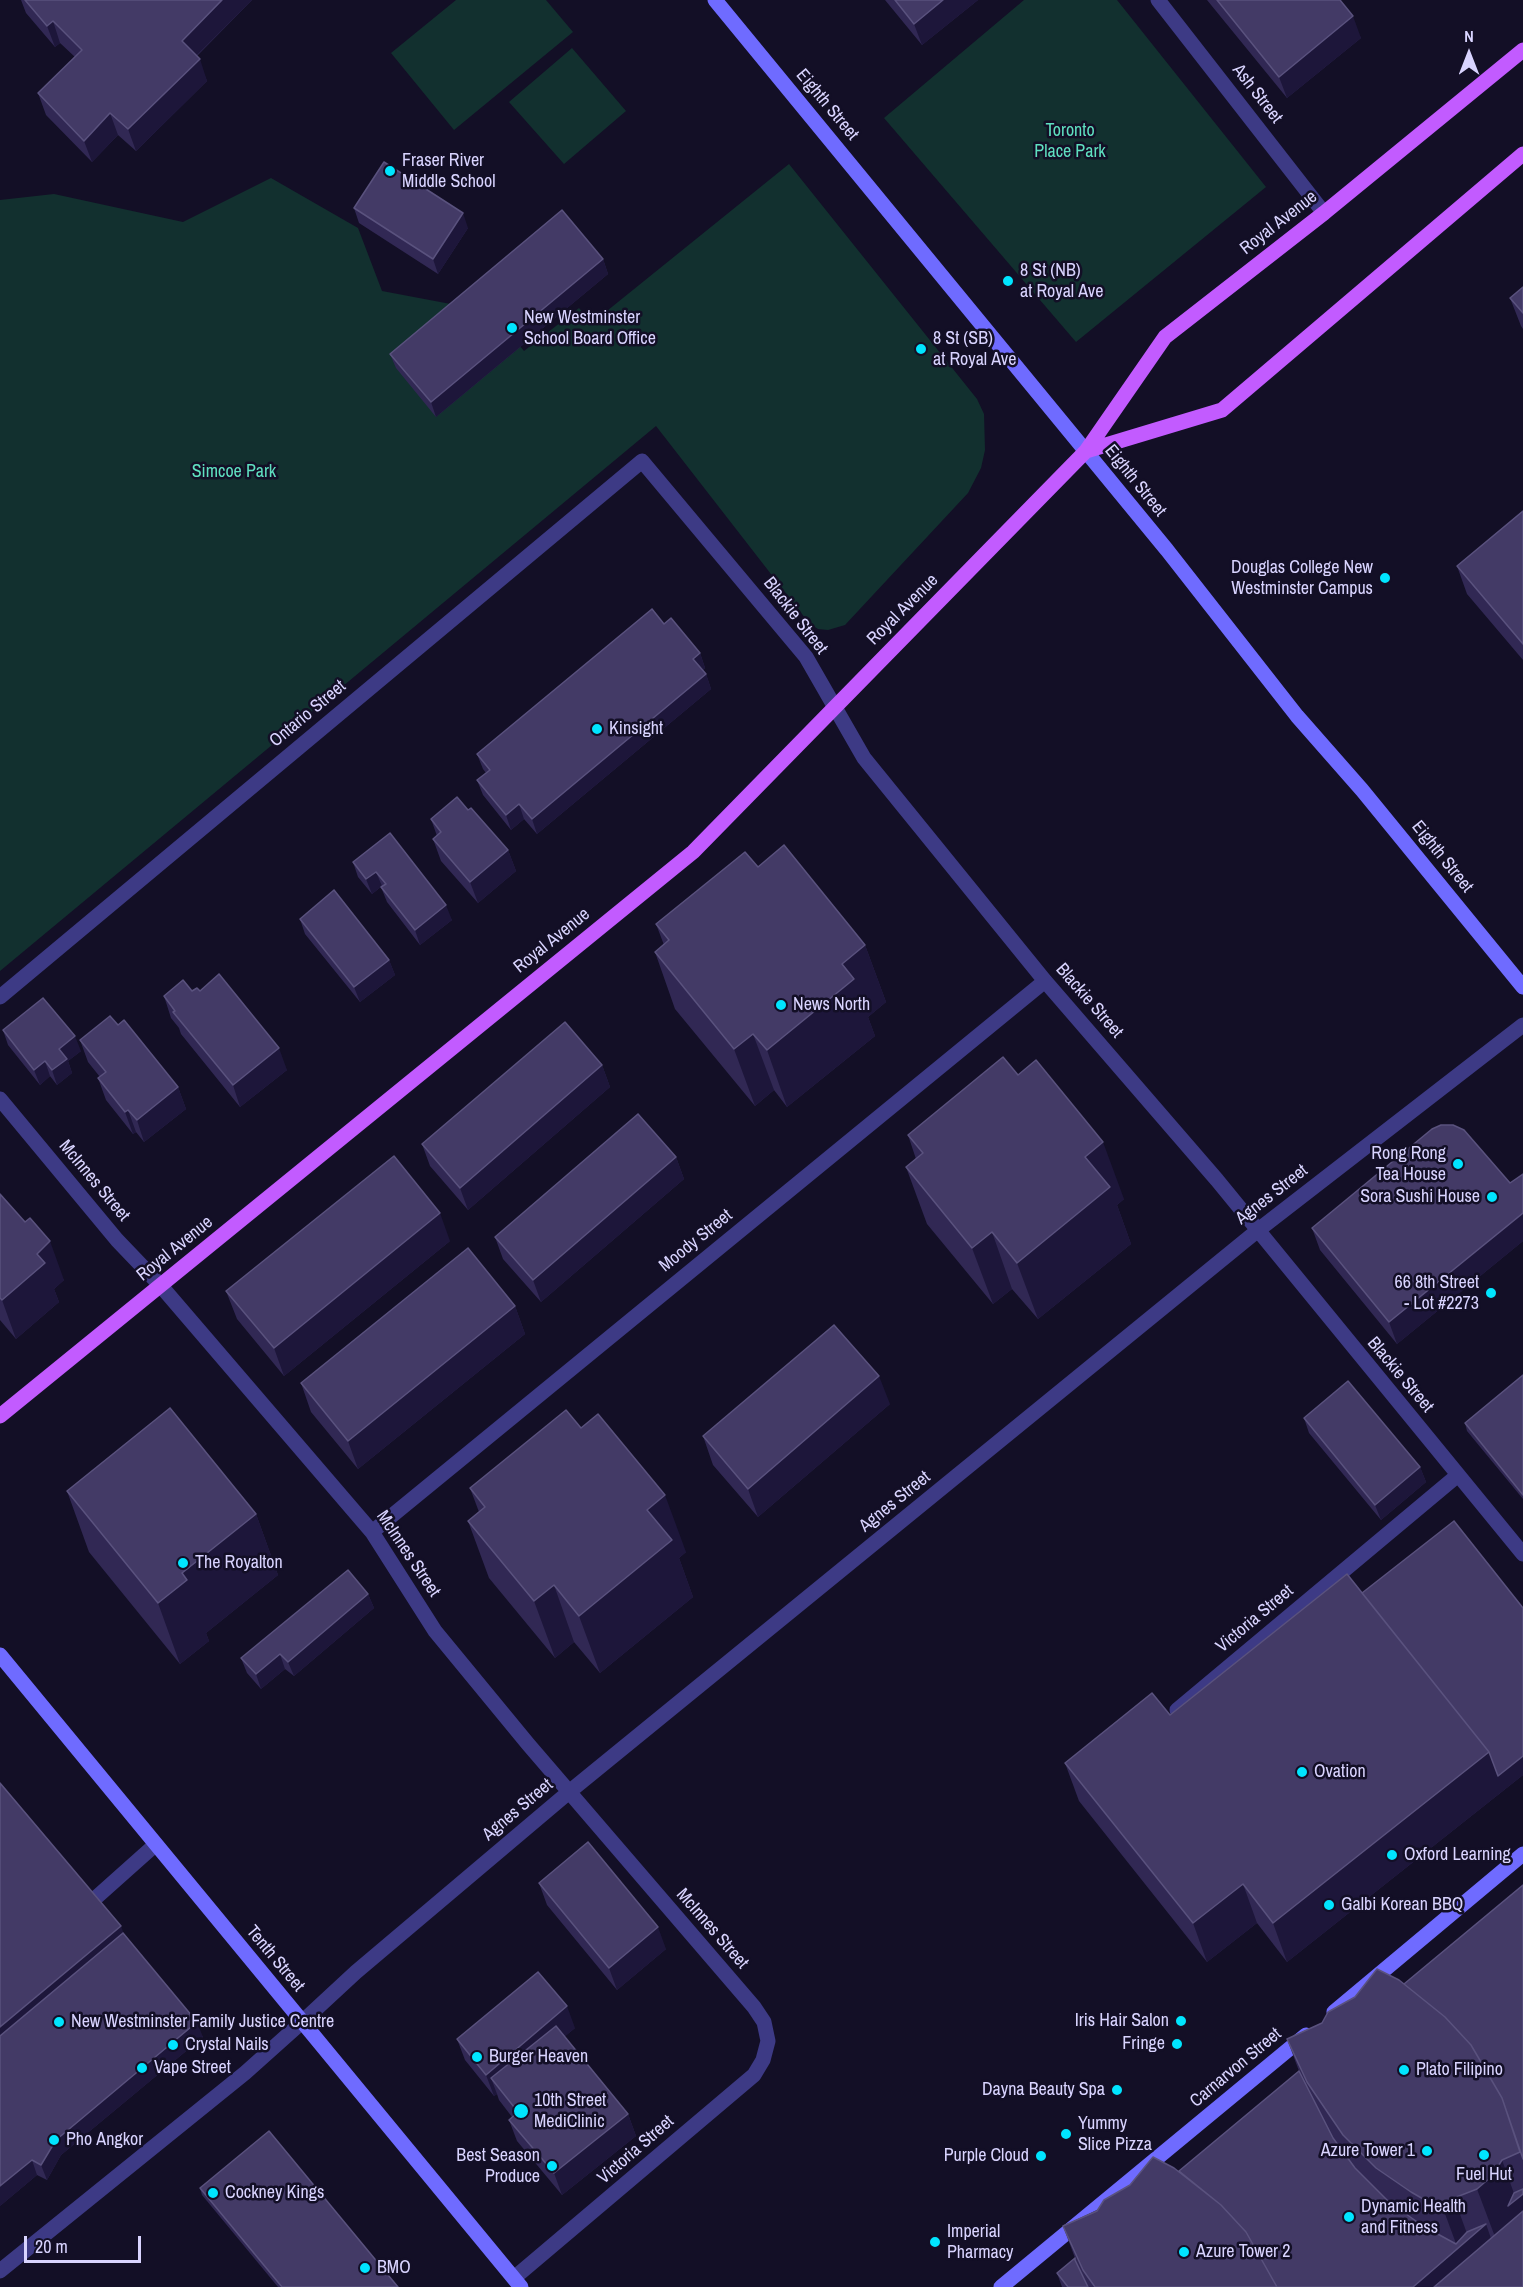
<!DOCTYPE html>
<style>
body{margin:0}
#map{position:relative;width:1523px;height:2287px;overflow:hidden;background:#130f26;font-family:"Archivo Narrow",sans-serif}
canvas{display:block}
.north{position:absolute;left:1439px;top:24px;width:60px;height:60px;-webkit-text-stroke:4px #130f26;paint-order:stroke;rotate:0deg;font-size:16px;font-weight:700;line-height:24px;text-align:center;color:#d9d4ff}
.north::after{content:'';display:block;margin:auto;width:21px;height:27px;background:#d9d4ff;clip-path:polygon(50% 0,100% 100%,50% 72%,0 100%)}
.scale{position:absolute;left:24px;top:2236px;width:117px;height:27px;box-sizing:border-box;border:3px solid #d9d4ff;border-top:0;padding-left:8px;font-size:18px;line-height:21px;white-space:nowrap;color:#d9d4ff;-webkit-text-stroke:4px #130f26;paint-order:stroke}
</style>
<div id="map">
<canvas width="1523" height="2287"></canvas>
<div class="north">N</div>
<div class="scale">20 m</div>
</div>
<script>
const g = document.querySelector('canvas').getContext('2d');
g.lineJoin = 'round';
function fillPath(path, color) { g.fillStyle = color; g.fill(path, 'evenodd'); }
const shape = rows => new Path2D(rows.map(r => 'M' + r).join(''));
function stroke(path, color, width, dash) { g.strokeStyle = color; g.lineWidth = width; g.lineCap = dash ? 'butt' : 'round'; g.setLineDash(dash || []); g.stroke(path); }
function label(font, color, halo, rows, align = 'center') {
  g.font = font + ' "Archivo Narrow",sans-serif'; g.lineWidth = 5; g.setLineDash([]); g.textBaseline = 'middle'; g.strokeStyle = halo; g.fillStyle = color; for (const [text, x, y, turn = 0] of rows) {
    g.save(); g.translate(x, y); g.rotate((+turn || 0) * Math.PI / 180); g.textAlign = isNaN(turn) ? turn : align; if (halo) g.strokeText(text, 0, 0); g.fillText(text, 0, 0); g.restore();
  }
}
fillPath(shape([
 [456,0,546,0,573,32,454,130,391,53],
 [1024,0,1117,0,1266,187,1076,342,884,118],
 [572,48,626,111,564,164,509,102],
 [789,164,977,399,984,414,985,450,981,468,968,493,845,625,828,630,818,629,809,623,656,426,0,971,0,200,54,194,183,222,271,178,358,228,382,291,493,312,524,351,579,308,592,323]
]), '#12302f');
stroke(shape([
 [81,1911,155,1845],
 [0,2271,245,2073,302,2022]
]), '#3d3a85', 15);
stroke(shape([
 [1158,0,1324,213],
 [0,997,642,461,806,657,864,758,1045,981,1217,1180,1523,1554],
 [0,1099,117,1240,161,1286,372,1532,435,1631,528,1744,754,2007,764,2022,768,2041,763,2060,754,2075,514,2278],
 [372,1532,1045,981],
 [1177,1710,1458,1475],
 [302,2022,356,1972,569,1792,1257,1231,1523,1025]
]), '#3d3a85', 15);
stroke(shape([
 [715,0,1167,550,1297,716,1362,790,1523,987],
 [0,1655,521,2287],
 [1334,2012,1523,1854],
 [1001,2287,1306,2035]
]), '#6f6bff', 15);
stroke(shape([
 [1086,451,1222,410,1523,154],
 [0,1416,693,852,1086,451,1165,337,1324,213,1523,50]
]), '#c25bff', 15);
fillPath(shape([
 [21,0,252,0,197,56,207,81,136,151,118,135,92,162,46,115,38,93,75,57,60,43,55,47,26,13],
 [885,0,978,0,922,45],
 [1207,0,1340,0,1361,38,1287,98],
 [354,208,468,228,438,274,359,223],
 [603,259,608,274,436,417,396,368,390,354],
 [1523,287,1523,329,1521,326,1510,298],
 [1523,511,1523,660,1467,594,1457,566],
 [664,624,700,653,705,668,703,670,706,674,711,689,537,834,524,819,511,830,483,795,477,780,486,773,483,769,477,754],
 [468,810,508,850,516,871,478,903,441,861,433,839,437,836,431,819],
 [390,833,452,920,420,945,387,902,381,887,382,886,372,894,358,877,353,862],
 [758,867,865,945,886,1002,868,1017,875,1036,787,1107,774,1090,755,1106,675,1009,655,952,664,945,656,924],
 [300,919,389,960,395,975,360,1002,305,934],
 [192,991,200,991,287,1070,240,1107,181,1034,179,1028,171,1018,164,996],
 [118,1025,178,1087,186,1109,144,1142,136,1132,133,1134,106,1100,98,1078,100,1077,88,1062,80,1040],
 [3,1030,81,1051,68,1061,72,1073,57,1085,50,1076,40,1085,8,1045],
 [602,1065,610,1087,468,1210,430,1166,422,1144],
 [908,1135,1124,1199,1117,1205,1131,1244,1038,1319,1012,1289,993,1304,927,1224,906,1167,916,1159],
 [676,1157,684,1179,541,1302,503,1259,495,1237],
 [1523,1174,1523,1241,1397,1344,1320,1250,1312,1228,1510,1183],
 [0,1194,64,1280,54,1289,59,1302,16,1339,0,1320],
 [450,1241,284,1376,237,1319,226,1291],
 [515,1306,525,1334,358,1469,311,1412,301,1383],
 [1523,1375,1523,1499,1467,1431,1465,1423],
 [890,1404,758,1517,713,1465,703,1436],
 [1304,1418,1420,1467,1426,1482,1381,1520,1309,1433],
 [470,1488,686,1552,679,1558,693,1597,600,1673,574,1642,555,1658,489,1578,468,1521,479,1512],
 [67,1491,256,1514,278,1575,206,1633,209,1641,180,1664,89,1552],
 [1362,1593,1523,1775,1287,1962,1257,1923,1207,1962,1079,1801,1065,1763,1170,1715],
 [368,1594,374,1608,294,1676,285,1669,261,1689,247,1673,241,1658],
 [539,1883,666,1949,617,1990,547,1905],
 [1523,1885,1523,2287,1062,2287,1057,2273,1075,2258,1063,2226,1179,2171,1299,2071,1287,2039,1404,1984],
 [123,1933,203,2037,61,2155,47,2180,37,2175,0,2206],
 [575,2028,564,2037,628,2114,636,2136,562,2195,517,2141,509,2120,512,2117,499,2100,497,2094,494,2096,465,2060,457,2039],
 [200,2188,398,2287,278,2287,202,2195]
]), '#312854');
fillPath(shape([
 [222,0,252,0,190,62,182,41],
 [943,0,978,0,922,45,914,24],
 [1353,16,1361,38,1287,98,1279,77],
 [53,21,60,43,55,47,47,26],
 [200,59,207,81,136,151,128,129],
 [110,113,118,135,92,162,84,141],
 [463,213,468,228,438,274,433,259],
 [603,259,608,274,436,417,431,402],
 [700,653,705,668,699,674,693,659],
 [706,674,711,689,537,834,532,819],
 [519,804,524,819,511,830,506,815],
 [508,850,516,871,478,903,470,882],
 [376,872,382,886,372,894,366,879],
 [446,905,452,920,420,945,415,930],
 [865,945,886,1002,868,1017,875,1036,787,1107,767,1050,842,964],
 [389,960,395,975,360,1002,354,987],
 [753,1034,774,1090,755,1106,734,1049],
 [75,1036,81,1051,68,1061,72,1073,57,1085,52,1070,59,1049],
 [279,1048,287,1070,240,1107,233,1085],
 [45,1061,50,1076,40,1085,34,1070],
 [602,1065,610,1087,468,1210,460,1188],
 [178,1087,186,1109,144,1142,137,1120],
 [128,1110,136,1132,133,1134,125,1112],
 [1103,1142,1124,1199,1117,1205,1131,1244,1038,1319,1017,1263,1085,1157],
 [676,1157,684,1179,541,1302,533,1280],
 [440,1213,450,1241,284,1376,274,1348],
 [1523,1213,1523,1241,1397,1344,1389,1322],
 [992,1232,1012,1289,993,1304,972,1248],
 [50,1241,64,1280,54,1289,59,1302,16,1339,2,1300,37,1254],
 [515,1306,525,1334,358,1469,348,1441],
 [879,1376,890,1404,758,1517,748,1489],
 [1420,1467,1426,1482,1381,1520,1375,1505],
 [665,1495,686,1552,679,1558,693,1597,600,1673,579,1616,647,1510],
 [256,1514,278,1575,206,1633,209,1641,180,1664,158,1603,182,1573],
 [554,1585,574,1642,555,1658,534,1601],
 [368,1594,374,1608,294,1676,288,1662],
 [280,1654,285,1669,261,1689,256,1674],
 [1489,1752,1523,1756,1523,1775,1287,1962,1273,1923],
 [1243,1884,1257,1923,1207,1962,1193,1923],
 [121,1926,129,1948,0,2055,0,2027],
 [658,1927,666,1949,617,1990,609,1968],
 [567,2006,575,2028,501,2090,491,2078,497,2094,494,2096,486,2075],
 [197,2022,203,2037,61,2155,47,2180,41,2165,56,2140],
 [628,2114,636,2136,562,2195,554,2173],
 [32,2160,37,2175,0,2206,0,2186],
 [1502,2160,1516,2199,1523,2194,1523,2231,1500,2250,1477,2189],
 [1454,2198,1469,2239,1486,2224,1496,2253,1456,2287,1413,2287,1458,2249,1444,2211]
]), '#1d163a');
const building = shape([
 [25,0,222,0,182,41,200,59,128,129,110,113,84,141,38,93,82,50,53,21,47,26,25,0],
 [895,0,943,0,914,24,895,0],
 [1217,0,1340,0,1353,16,1279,77,1217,0],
 [384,162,463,213,433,259,354,208,384,162],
 [562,210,603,259,431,402,390,354,562,210],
 [1523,287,1523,313,1510,298,1523,287],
 [1523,511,1523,644,1457,566,1523,511],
 [652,609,664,624,671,618,700,653,693,659,706,674,532,819,519,804,506,815,477,780,490,770,477,754,652,609],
 [457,797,468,810,471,808,508,850,470,882,433,839,441,832,431,819,457,797],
 [390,833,446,905,415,930,381,887,386,884,376,872,366,879,353,862,390,833],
 [784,845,865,945,842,964,854,979,767,1050,753,1034,734,1049,655,952,669,940,656,924,745,852,758,867,784,845],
 [334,890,389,960,354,987,300,919,334,890],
 [219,974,279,1048,233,1085,173,1012,175,1011,164,996,183,980,192,991,197,988,200,991,219,974],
 [43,998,75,1036,59,1049,67,1059,52,1070,45,1061,34,1070,3,1030,43,998],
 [110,1016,118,1025,124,1020,178,1087,137,1120,128,1110,125,1112,98,1078,106,1072,80,1040,110,1016],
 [565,1022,602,1065,460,1188,422,1144,565,1022],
 [1003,1057,1018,1075,1036,1060,1103,1142,1085,1157,1110,1187,1017,1263,992,1232,972,1248,906,1167,923,1153,908,1135,1003,1057],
 [638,1114,676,1157,533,1280,495,1237,638,1114],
 [1441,1125,1453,1125,1464,1130,1510,1183,1523,1174,1523,1213,1389,1322,1312,1228,1432,1129,1441,1125],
 [394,1156,440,1213,274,1348,226,1291,394,1156],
 [0,1194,25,1222,30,1218,50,1241,37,1254,45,1263,2,1300,0,1298,0,1194],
 [468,1248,515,1306,348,1441,301,1383,468,1248],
 [834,1325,879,1376,748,1489,703,1436,834,1325],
 [1523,1375,1523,1495,1465,1423,1523,1375],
 [1348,1381,1420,1467,1375,1505,1304,1418,1348,1381],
 [170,1408,256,1514,182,1573,187,1580,158,1603,67,1491,170,1408],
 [566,1410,581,1428,598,1414,665,1495,647,1510,672,1540,579,1616,554,1585,534,1601,468,1521,485,1507,470,1488,566,1410],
 [1454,1521,1523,1608,1523,1756,1498,1776,1489,1752,1362,1593,1454,1521],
 [348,1570,368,1594,288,1662,280,1654,256,1674,241,1658,348,1570],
 [1347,1574,1489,1752,1273,1923,1243,1884,1193,1923,1065,1763,1152,1693,1170,1715,1347,1574],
 [0,1783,121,1926,0,2027,0,1783],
 [588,1842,658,1927,609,1968,539,1883,588,1842],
 [1523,1885,1523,2159,1502,2098,1471,2045,1445,2017,1404,1984,1523,1885],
 [123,1933,197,2022,56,2140,41,2165,32,2160,0,2186,0,2036,123,1933],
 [1377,1969,1399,1980,1445,2017,1471,2045,1502,2098,1520,2152,1502,2160,1492,2176,1477,2189,1454,2198,1444,2211,1411,2192,1376,2168,1343,2135,1307,2082,1287,2039,1322,2023,1328,2012,1355,1997,1377,1969],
 [538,1972,567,2006,486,2075,457,2039,538,1972],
 [556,2026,628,2114,554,2173,509,2120,518,2112,491,2078,556,2026],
 [1299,2071,1333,2138,1355,2168,1389,2202,1423,2226,1456,2244,1467,2232,1486,2224,1413,2287,1277,2287,1246,2232,1221,2205,1179,2171,1299,2071],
 [269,2131,398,2287,282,2287,200,2188,269,2131],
 [1153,2157,1174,2168,1221,2205,1246,2232,1277,2287,1095,2287,1083,2270,1063,2226,1097,2211,1104,2200,1130,2185,1153,2157],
 [1523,2189,1523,2194,1508,2206,1514,2193,1523,2189],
 [1523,2211,1523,2287,1434,2287,1523,2211],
 [1075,2258,1075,2260,1088,2287,1068,2287,1057,2273,1075,2258]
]);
fillPath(building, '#433a66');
stroke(building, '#5a527e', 1.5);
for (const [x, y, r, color] of [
 [390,171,6,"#00e5ff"],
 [1008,281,6,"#00e5ff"],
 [512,328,6,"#00e5ff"],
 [921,349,6,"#00e5ff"],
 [1385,578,6,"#00e5ff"],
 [597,729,6,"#00e5ff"],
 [781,1005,6,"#00e5ff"],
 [1458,1164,6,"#00e5ff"],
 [1492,1197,6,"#00e5ff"],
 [1491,1293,6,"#00e5ff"],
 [183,1563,6,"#00e5ff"],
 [1302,1772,6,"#00e5ff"],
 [1392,1855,6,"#00e5ff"],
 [1329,1905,6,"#00e5ff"],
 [1181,2021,6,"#00e5ff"],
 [59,2022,6,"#00e5ff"],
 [1177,2044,6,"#00e5ff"],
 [173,2045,6,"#00e5ff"],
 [477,2057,6,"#00e5ff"],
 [142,2068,6,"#00e5ff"],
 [1404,2070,6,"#00e5ff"],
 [1117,2090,6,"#00e5ff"],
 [521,2111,8,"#00e5ff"],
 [1066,2134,6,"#00e5ff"],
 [54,2140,6,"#00e5ff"],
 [1427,2151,6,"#00e5ff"],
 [1484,2155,6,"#00e5ff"],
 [1041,2156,6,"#00e5ff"],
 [552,2166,6,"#00e5ff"],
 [213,2193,6,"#00e5ff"],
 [1349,2217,6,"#00e5ff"],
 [935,2242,6,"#00e5ff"],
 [1184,2252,6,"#00e5ff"],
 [365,2268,6,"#00e5ff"]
]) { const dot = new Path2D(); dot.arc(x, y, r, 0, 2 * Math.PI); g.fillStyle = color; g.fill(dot); stroke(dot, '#130f26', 2); }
label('18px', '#d9d4ff', '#130f26', [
 ["Ash Street",1257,94,52],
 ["Eighth Street",827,105,50],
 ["Royal Avenue",1279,223,-38],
 ["Eighth Street",1135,481,51],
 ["Royal Avenue",903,610,-45],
 ["Blackie Street",795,616,52],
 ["Ontario Street",308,714,-40],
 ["Eighth Street",1442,857,51],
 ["Royal Avenue",552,941,-39],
 ["Blackie Street",1089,1001,49],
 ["McInnes Street",94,1181,50],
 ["Agnes Street",1272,1195,-38],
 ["Moody Street",696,1241,-39],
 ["Royal Avenue",175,1249,-39],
 ["Blackie Street",1400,1375,50],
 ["Agnes Street",895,1502,-39],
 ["McInnes Street",408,1554,56],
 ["Victoria Street",1255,1619,-40],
 ["Agnes Street",518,1810,-40],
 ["McInnes Street",712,1929,49],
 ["Tenth Street",275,1959,50],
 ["Carnarvon Street",1236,2068,-40],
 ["Victoria Street",636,2150,-41]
]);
label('18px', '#5fe0c0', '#130f26', [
 ["Toronto",1070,131],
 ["Place Park",1070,152],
 ["Simcoe Park",234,472]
]);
label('18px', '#d9d4ff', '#130f26', [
 ["Fraser River",402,161],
 ["Middle School",402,182],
 ["8 St (NB)",1020,271],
 ["at Royal Ave",1020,292],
 ["New Westminster",524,318],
 ["School Board Office",524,339],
 ["8 St (SB)",933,339],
 ["at Royal Ave",933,360],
 ["Douglas College New",1373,568,"right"],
 ["Westminster Campus",1373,589,"right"],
 ["Kinsight",609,729],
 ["News North",793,1005],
 ["Rong Rong",1446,1154,"right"],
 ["Tea House",1446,1175,"right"],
 ["Sora Sushi House",1480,1197,"right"],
 ["66 8th Street",1479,1283,"right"],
 ["- Lot #2273",1479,1304,"right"],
 ["The Royalton",195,1563],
 ["Ovation",1314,1772],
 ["Oxford Learning",1404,1855],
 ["Galbi Korean BBQ",1341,1905],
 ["Iris Hair Salon",1169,2021,"right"],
 ["New Westminster Family Justice Centre",71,2022],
 ["Fringe",1165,2044,"right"],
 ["Crystal Nails",185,2045],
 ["Burger Heaven",489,2057],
 ["Vape Street",154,2068],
 ["Plato Filipino",1416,2070],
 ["Dayna Beauty Spa",1105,2090,"right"],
 ["10th Street",534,2101],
 ["MediClinic",534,2122],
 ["Yummy",1078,2124],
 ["Slice Pizza",1078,2145],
 ["Pho Angkor",66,2140],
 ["Azure Tower 1",1415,2151,"right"],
 ["Best Season",540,2156,"right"],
 ["Produce",540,2177,"right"],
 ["Purple Cloud",1029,2156,"right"],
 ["Fuel Hut",1484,2175,"center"],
 ["Cockney Kings",225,2193],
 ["Dynamic Health",1361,2207],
 ["and Fitness",1361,2228],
 ["Imperial",947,2232],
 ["Pharmacy",947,2253],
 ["Azure Tower 2",1196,2252],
 ["BMO",377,2268]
], 'left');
</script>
